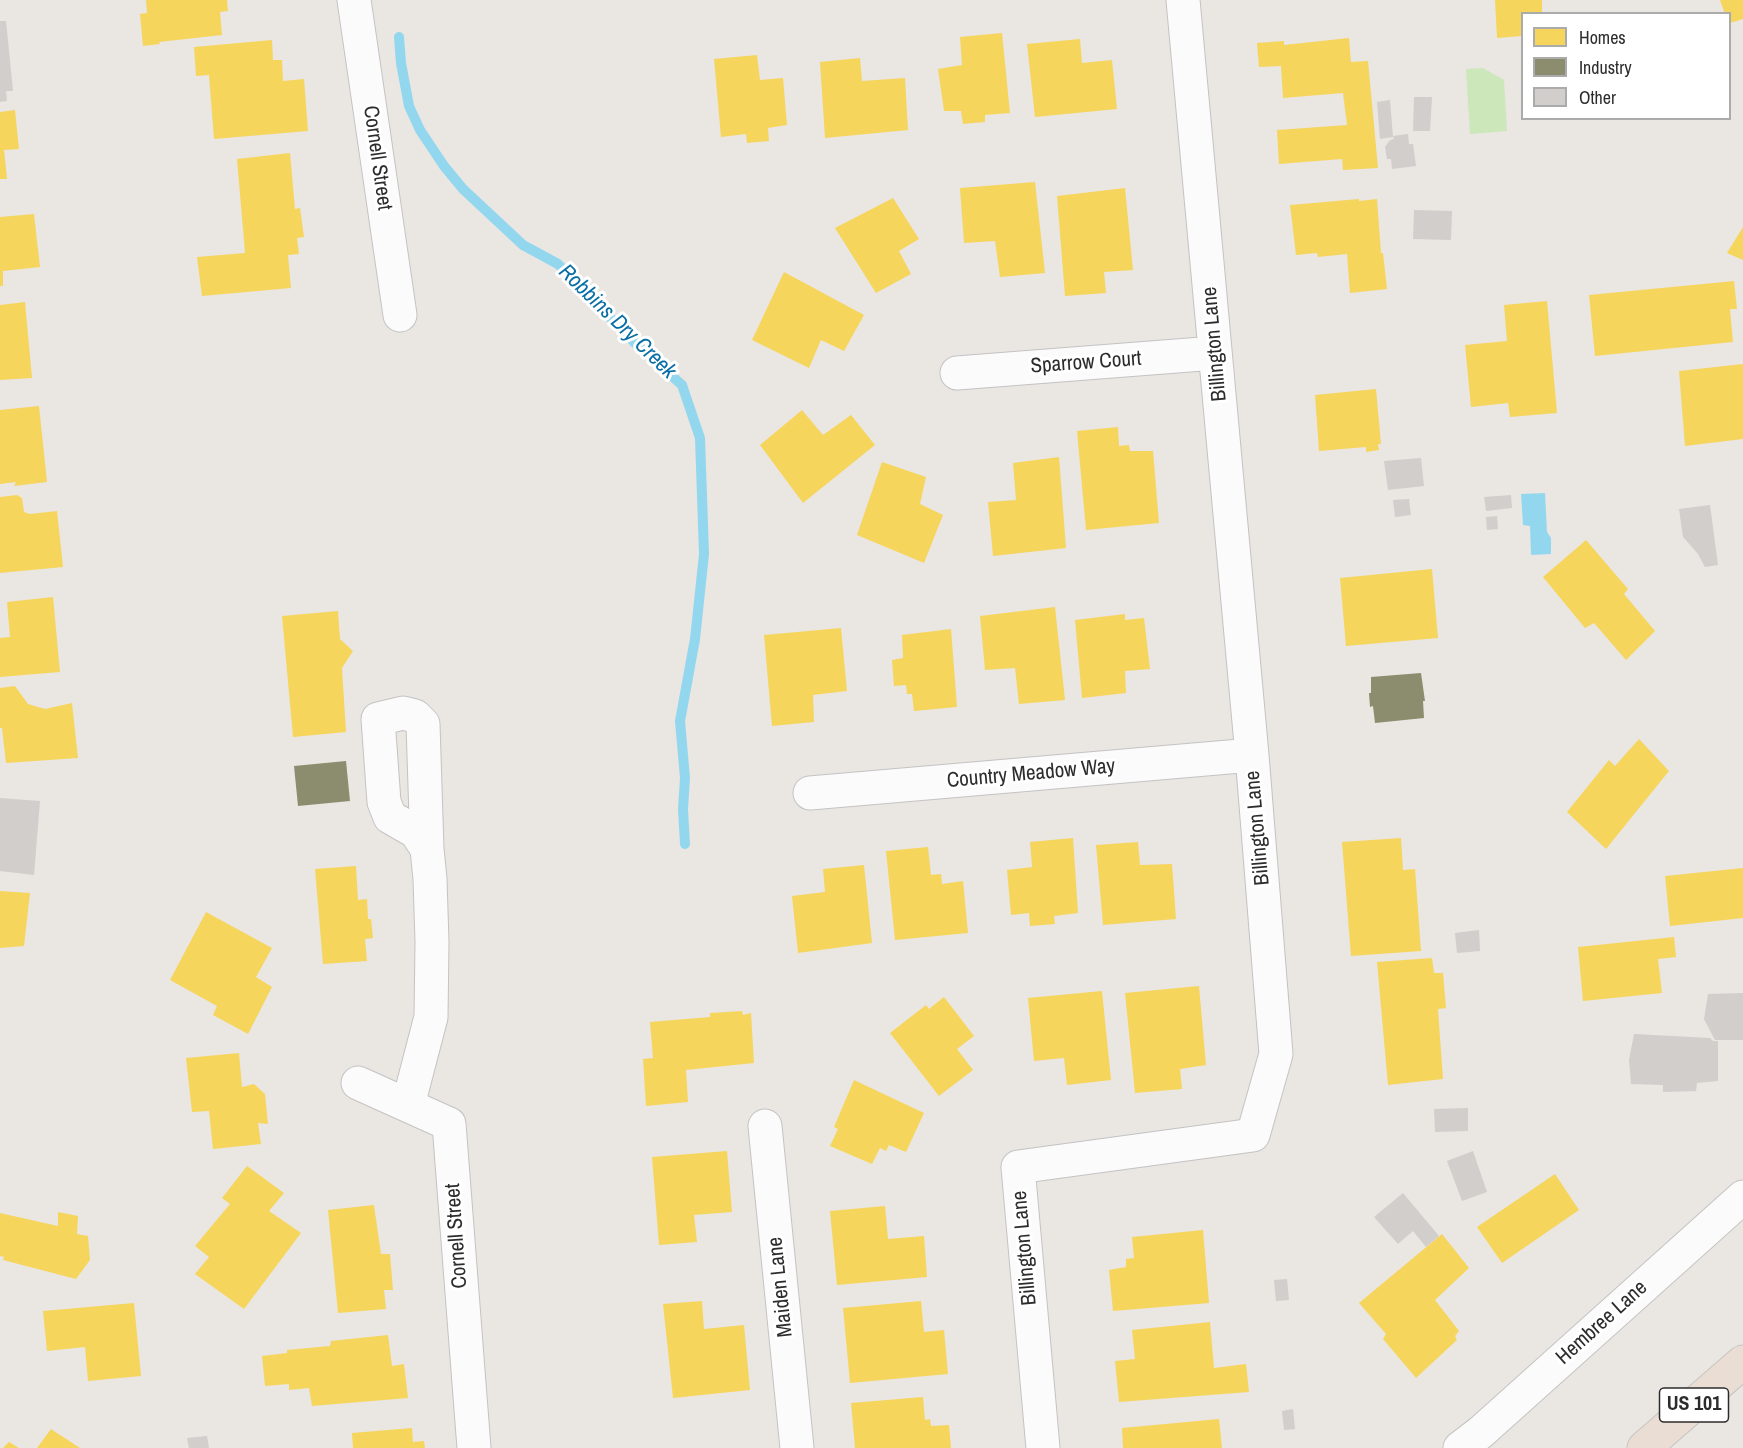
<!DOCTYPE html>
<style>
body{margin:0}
#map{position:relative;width:1743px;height:1448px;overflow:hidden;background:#eae6e2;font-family:"Archivo Narrow",sans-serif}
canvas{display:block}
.legend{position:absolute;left:1521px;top:12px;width:210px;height:108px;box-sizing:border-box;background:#fff;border:2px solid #ababab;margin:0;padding:8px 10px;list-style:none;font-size:18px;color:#2c2c2c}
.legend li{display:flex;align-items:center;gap:12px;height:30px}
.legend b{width:30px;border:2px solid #ababab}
</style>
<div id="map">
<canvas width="1743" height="1448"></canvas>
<ul class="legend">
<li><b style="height:16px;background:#f6d55c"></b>Homes</li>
<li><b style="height:16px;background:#8c8c6e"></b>Industry</li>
<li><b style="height:16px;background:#d1cecb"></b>Other</li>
</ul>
</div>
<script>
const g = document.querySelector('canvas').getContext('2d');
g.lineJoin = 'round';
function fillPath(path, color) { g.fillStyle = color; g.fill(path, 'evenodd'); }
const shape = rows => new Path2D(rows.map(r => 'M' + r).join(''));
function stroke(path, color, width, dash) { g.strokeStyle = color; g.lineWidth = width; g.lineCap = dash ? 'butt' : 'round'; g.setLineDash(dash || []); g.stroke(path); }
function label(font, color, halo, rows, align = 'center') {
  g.font = font + ' "Archivo Narrow",sans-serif'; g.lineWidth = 6; g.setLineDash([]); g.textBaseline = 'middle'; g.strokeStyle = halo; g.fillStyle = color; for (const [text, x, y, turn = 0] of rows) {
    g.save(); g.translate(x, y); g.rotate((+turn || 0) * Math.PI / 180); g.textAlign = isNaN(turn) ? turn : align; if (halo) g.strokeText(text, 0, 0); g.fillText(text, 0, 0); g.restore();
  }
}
fillPath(shape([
 [1483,68,1504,80,1507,131,1470,134,1466,69]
]), '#cce7ba');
fillPath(shape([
 [1545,493,1547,532,1551,538,1551,554,1531,555,1530,526,1523,525,1521,494]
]), '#93d7ef');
fillPath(shape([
 [146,0,227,0,228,11,220,12,222,35,159,42,160,44,143,46,140,14,147,13],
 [1495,0,1542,0,1542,14,1522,14,1522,36,1497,38],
 [1720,0,1743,0,1743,19,1730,23,1730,14,1725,14],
 [1002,33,1010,113,985,115,985,122,963,124,961,111,944,111,938,69,962,65,960,37],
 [1349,38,1351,62,1368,61,1378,168,1343,170,1342,159,1279,164,1277,130,1347,125,1343,93,1283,98,1281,66,1259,67,1257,43,1284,41,1284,45],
 [1080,39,1082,63,1112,60,1117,109,1035,117,1027,44],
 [272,40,273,60,282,60,283,81,304,79,308,131,214,139,209,75,196,76,194,47],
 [757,55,760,80,783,78,787,125,768,128,769,141,747,143,746,134,721,137,714,59],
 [860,58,862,81,905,78,908,130,825,138,820,62],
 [15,110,19,149,4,150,7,179,0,179,0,112],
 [290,153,295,209,300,208,304,237,297,238,299,254,288,255,291,288,202,296,197,257,245,253,237,159],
 [1035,182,1045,273,1000,277,995,241,964,243,960,188],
 [1125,188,1133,270,1104,272,1106,293,1065,296,1057,196],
 [893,198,919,239,899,251,911,274,876,293,835,228],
 [1359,199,1359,201,1377,199,1381,253,1383,253,1387,289,1350,293,1347,254,1318,257,1317,253,1296,255,1290,205],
 [34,214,40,267,3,271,3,286,0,286,0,217],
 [1743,227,1743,260,1727,253],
 [784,272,864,315,844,351,821,340,809,368,752,340],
 [1734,281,1737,309,1730,309,1733,342,1595,356,1589,295],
 [1547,301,1557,413,1510,417,1508,403,1471,407,1465,345,1507,341,1504,305],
 [25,302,32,378,0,380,0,305],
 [1743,364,1743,439,1685,446,1679,371],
 [1376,389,1381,444,1378,444,1379,450,1366,452,1366,447,1319,451,1315,395],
 [39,406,47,482,14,486,16,482,0,484,0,410],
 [802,410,823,435,851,415,875,445,803,503,760,445],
 [1118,427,1119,446,1129,445,1130,451,1153,451,1159,523,1086,530,1077,431],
 [1059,457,1066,548,993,556,988,502,1016,500,1013,463],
 [882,462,926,477,920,504,943,515,924,563,857,535],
 [17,495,22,498,24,512,30,514,57,511,63,567,0,573,0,497],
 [1586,540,1628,589,1624,594,1655,631,1626,660,1594,623,1585,628,1543,577],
 [1432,569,1438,638,1346,646,1340,578],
 [53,597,60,672,0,677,0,638,10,637,7,602],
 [1055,607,1065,700,1019,704,1015,668,985,670,980,616],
 [338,611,340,639,353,651,342,668,346,732,293,737,282,616],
 [1125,614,1125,620,1144,618,1150,669,1125,671,1126,693,1082,698,1075,620],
 [841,628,847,691,813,695,814,722,772,726,764,635],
 [951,629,957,707,914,711,912,694,907,694,906,685,894,686,892,660,903,658,902,635],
 [15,686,28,704,45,709,72,703,78,758,6,763,2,728,0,728,0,688],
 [1639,739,1669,771,1606,849,1567,812,1609,760,1615,766],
 [1073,838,1078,913,1054,916,1055,924,1030,926,1029,913,1011,915,1007,870,1032,867,1030,842],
 [1401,838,1403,870,1415,869,1421,951,1351,956,1342,842],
 [1138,842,1140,865,1172,864,1176,919,1103,925,1096,845],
 [928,847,931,875,941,874,942,884,963,881,968,933,895,940,886,851],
 [864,865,872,943,798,953,792,896,825,892,823,869],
 [356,866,358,900,367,899,368,919,371,919,373,938,365,939,367,961,323,964,315,869],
 [1743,868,1743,918,1670,926,1665,876],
 [0,891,30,893,24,946,0,948],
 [206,912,272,948,256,977,272,987,248,1034,213,1015,217,1006,170,980],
 [1674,937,1676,957,1658,959,1662,993,1583,1001,1578,947],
 [1432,958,1434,973,1443,973,1446,1008,1438,1009,1443,1079,1388,1085,1377,962],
 [1199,986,1206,1065,1180,1069,1182,1089,1135,1093,1125,993],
 [1102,991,1111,1080,1067,1085,1064,1058,1034,1061,1028,998],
 [944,997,974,1036,957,1049,973,1070,939,1096,890,1033,926,1005,929,1009],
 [742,1011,743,1015,751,1013,754,1063,686,1070,688,1102,646,1106,643,1059,653,1058,650,1022,710,1017,710,1013],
 [239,1053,242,1087,254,1084,265,1094,268,1124,258,1123,261,1144,213,1149,209,1111,192,1112,186,1058],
 [854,1080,924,1113,906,1152,889,1145,886,1151,880,1148,872,1164,830,1146,838,1129,834,1127],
 [727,1151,732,1212,694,1215,697,1242,659,1245,652,1157],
 [247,1166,284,1193,269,1211,301,1233,244,1309,195,1274,209,1257,195,1246,230,1204,222,1198],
 [1555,1174,1579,1210,1502,1263,1477,1227],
 [374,1205,381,1254,390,1254,393,1290,384,1290,386,1309,338,1313,328,1210],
 [885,1206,888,1239,924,1236,927,1277,837,1285,830,1211],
 [58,1212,78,1216,77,1234,88,1236,90,1260,76,1279,3,1260,4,1257,0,1256,0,1213,58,1226],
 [1203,1230,1209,1303,1113,1311,1109,1270,1126,1267,1126,1259,1134,1258,1132,1237],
 [1442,1234,1469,1268,1435,1300,1459,1331,1455,1336,1457,1340,1416,1378,1383,1339,1386,1334,1359,1303],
 [702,1301,704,1329,744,1325,750,1390,673,1398,663,1304],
 [921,1301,924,1332,944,1330,948,1374,850,1383,843,1308],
 [134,1303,141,1376,88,1381,85,1347,47,1351,43,1311],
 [1210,1322,1214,1368,1246,1364,1249,1392,1119,1402,1115,1361,1135,1359,1132,1330],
 [388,1335,392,1366,404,1364,408,1398,312,1406,309,1388,289,1390,289,1384,265,1386,262,1356,287,1353,287,1350,330,1346,331,1341],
 [923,1397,925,1420,930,1419,931,1426,949,1425,951,1448,855,1448,851,1403],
 [1219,1419,1222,1448,1123,1448,1122,1428],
 [412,1428,413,1442,424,1441,425,1448,353,1448,352,1433],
 [51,1429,80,1448,37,1448],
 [9,1442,19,1448,3,1448]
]), '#f6d55c');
fillPath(shape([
 [1421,673,1425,701,1423,701,1424,718,1375,723,1373,706,1370,707,1369,693,1371,693,1371,677],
 [346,761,350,801,298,806,294,766]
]), '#8c8c6e');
stroke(shape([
 [399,37,401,63,409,106,420,130,444,166,463,189,523,245,558,264,636,344,682,385,700,438,704,554,695,639,680,721,685,778,683,809,685,844]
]), '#93d7ef', 10);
fillPath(shape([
 [0,21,6,21,13,91,6,91,7,101,0,102],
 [1414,97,1432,97,1430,131,1413,131],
 [1390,100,1393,137,1380,139,1377,102],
 [1408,134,1409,144,1413,144,1416,166,1392,169,1391,159,1387,159,1385,147,1390,140,1394,139,1393,136],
 [1414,210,1452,211,1451,240,1413,239],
 [1421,458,1424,486,1388,490,1384,461],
 [1511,495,1512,508,1486,511,1484,497],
 [1409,499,1411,515,1395,517,1393,500],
 [1710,505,1718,565,1705,567,1698,554,1683,537,1679,509],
 [1497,516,1498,529,1487,530,1486,517],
 [0,798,40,801,34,875,0,871],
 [1479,930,1480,951,1457,953,1455,933],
 [1743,993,1743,1040,1715,1040,1704,1019,1708,994],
 [1634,1034,1710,1038,1713,1041,1718,1041,1718,1081,1697,1083,1696,1091,1663,1092,1663,1085,1631,1084,1629,1060],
 [1468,1108,1468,1131,1435,1132,1434,1109],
 [1473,1151,1487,1192,1462,1201,1447,1161],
 [1403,1193,1439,1236,1426,1247,1413,1231,1398,1244,1374,1217],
 [1287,1279,1289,1300,1276,1301,1274,1280],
 [1293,1409,1295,1429,1284,1430,1282,1411],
 [207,1436,209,1448,189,1448,187,1438]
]), '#d1cecb');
const minor = shape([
 [354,0,400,315],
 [957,373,1215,353],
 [810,793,1252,755],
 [358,1083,449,1124,474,1448],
 [408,1105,431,1017,432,942,430,879,427,849,416,832,390,817,384,802,378,719,403,713,415,716,423,724,427,849],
 [765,1126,797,1448],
 [1043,1448,1018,1167,1253,1135,1276,1054,1252,755,1183,0],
 [1460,1448,1481,1432,1743,1197]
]);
const highway = shape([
 [1644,1448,1743,1362]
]);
stroke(minor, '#c4c3c3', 35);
stroke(highway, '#c6c4c2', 35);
stroke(minor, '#fcfbfb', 33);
stroke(highway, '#eaded4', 33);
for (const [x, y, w] of [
 [1694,1405,69]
]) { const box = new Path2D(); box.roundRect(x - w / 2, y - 17, w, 34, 4.5); g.fillStyle = '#fff'; g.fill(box); stroke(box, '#2c2c2c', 1.5); }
label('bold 20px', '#2c2c2c', null, [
 ["US 101",1694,1405]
]);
label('21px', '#2c2c2c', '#fff', [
 ["Cornell Street",377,158,82],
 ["Billington Lane",1215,344,-95],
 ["Sparrow Court",1086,363,-4],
 ["Country Meadow Way",1031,774,-5],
 ["Billington Lane",1258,828,-95],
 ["Cornell Street",457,1236,-94],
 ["Billington Lane",1025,1248,-95],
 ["Maiden Lane",781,1287,-96],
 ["Hembree Lane",1602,1323,-42]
]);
label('italic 22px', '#086ea5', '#fff', [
 ["Robbins Dry Creek",617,322,44]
]);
</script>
